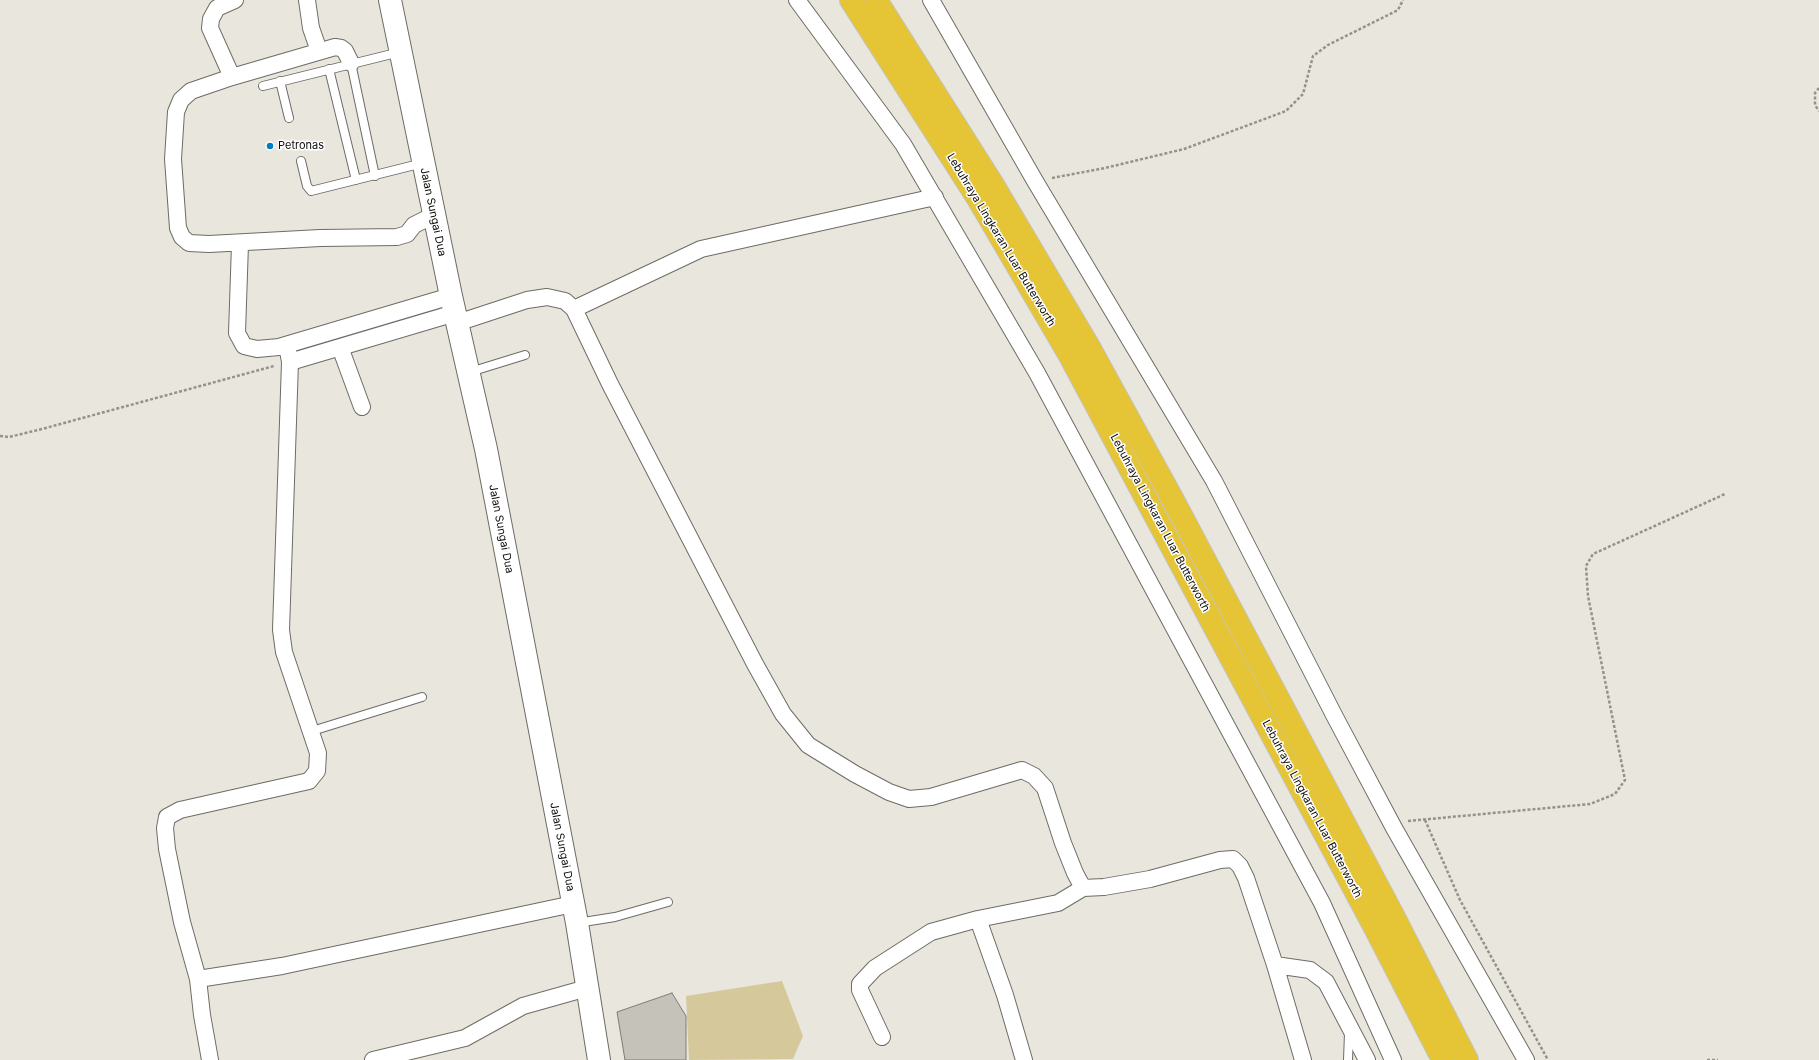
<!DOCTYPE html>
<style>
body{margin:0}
canvas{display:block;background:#e8e6dd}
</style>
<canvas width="1819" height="1060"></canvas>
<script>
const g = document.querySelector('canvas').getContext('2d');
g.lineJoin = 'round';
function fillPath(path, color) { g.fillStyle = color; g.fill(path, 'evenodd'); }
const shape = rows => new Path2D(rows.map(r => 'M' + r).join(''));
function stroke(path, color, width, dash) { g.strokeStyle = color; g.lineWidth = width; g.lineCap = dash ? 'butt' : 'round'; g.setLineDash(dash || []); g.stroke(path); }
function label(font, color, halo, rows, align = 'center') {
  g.font = font + ' Inter,sans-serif'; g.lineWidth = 3; g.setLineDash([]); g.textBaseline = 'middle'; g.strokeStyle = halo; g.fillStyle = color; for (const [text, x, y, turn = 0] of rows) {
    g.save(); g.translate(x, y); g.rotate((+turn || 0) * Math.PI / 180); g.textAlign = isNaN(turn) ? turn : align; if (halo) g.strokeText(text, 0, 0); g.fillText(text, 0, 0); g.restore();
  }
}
fillPath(shape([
 [782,981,803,1036,793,1059,689,1060,686,996]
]), '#d5c99b');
const building = shape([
 [672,993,686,1016,686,1060,625,1060,617,1012,672,993]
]);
fillPath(building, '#c5c2b9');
stroke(building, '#7f7c74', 1);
const service = shape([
 [351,63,375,176],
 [329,69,356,180],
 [280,81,289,118],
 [263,86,400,52],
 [301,161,307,186,311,191,423,163],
 [470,372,525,355],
 [312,731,422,697],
 [577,923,615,917,668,902],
 [1348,1060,1349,1033]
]);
const minor = shape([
 [307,0,311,28,319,51],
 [797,0,903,144,1037,373,1322,903,1393,1060],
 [931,0,1035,181,1214,481,1335,717,1394,828,1526,1060],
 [351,63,345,51,341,48,335,47,232,77,191,91,181,100,176,112,173,159,178,228,182,237,189,243,209,244,320,238,397,237,407,234,414,225,434,215],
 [232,77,210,28,211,19,217,8,235,0],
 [240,244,237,333,244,346,257,349,279,347,451,296],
 [574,309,701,249,935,197],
 [457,323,527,300,547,297,565,301,574,309,610,384,755,664,783,714,808,745,855,774,889,792,909,799,931,797,1022,770,1034,776,1045,788,1063,843,1075,873,1083,888,1104,887,1150,879,1220,860,1233,859,1240,866,1246,878,1275,965,1303,1060],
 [340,347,362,407],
 [290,362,455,313],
 [978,919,1005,995,1024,1060],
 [1275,965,1310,970,1326,982,1367,1060],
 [198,979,282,966,573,904],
 [882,1037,860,990,860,984,875,968,931,932,978,919,1058,903,1083,888],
 [210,1060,202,1015,198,979,182,922,167,849,165,828,167,817,180,810,309,781,317,771,318,753,284,652,281,630,290,362,287,345],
 [373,1060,465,1038,523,1006,587,988]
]);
const secondary = shape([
 [390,0,451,296,486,449,577,923,599,1060]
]);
const motorway = shape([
 [851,0,977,197,1070,356,1374,926,1443,1060],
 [876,0,995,188,1088,345,1172,498,1394,917,1467,1060]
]);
stroke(service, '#6e6c64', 10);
stroke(minor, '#6e6c64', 18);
stroke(secondary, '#6e6c64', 24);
stroke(motorway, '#c5c5c4', 24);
stroke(shape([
 [1819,88,1815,93,1815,105,1819,111],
 [1052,178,1105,168,1184,149,1286,111,1303,94,1313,56,1328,45,1398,10,1403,0],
 [0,436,9,437,42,429,274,366],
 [1425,820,1460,900,1548,1060],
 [1408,821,1590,804,1615,794,1625,780,1588,596,1586,566,1593,554,1725,494],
 [1707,1060,1718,1060]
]), '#94928c', 2.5, [3, 2]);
stroke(service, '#fff', 8);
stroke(minor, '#fff', 16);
stroke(secondary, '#fff', 22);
stroke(motorway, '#e5c436', 22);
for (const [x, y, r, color] of [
 [270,146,4,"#007dc5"]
]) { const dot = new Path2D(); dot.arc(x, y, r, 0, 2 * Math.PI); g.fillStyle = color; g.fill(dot); stroke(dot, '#fff', 1.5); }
label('11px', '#0d0c09', '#fff', [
 ["Petronas",278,146]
], 'left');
label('11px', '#0d0c09', '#fff', [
 ["Jalan Sungai Dua",433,212,78],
 ["Lebuhraya Lingkaran Luar Butterworth",1001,240,59],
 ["Lebuhraya Lingkaran Luar Butterworth",1160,523,62],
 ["Jalan Sungai Dua",501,529,79],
 ["Lebuhraya Lingkaran Luar Butterworth",1312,809,62],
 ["Jalan Sungai Dua",562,847,79]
]);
</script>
